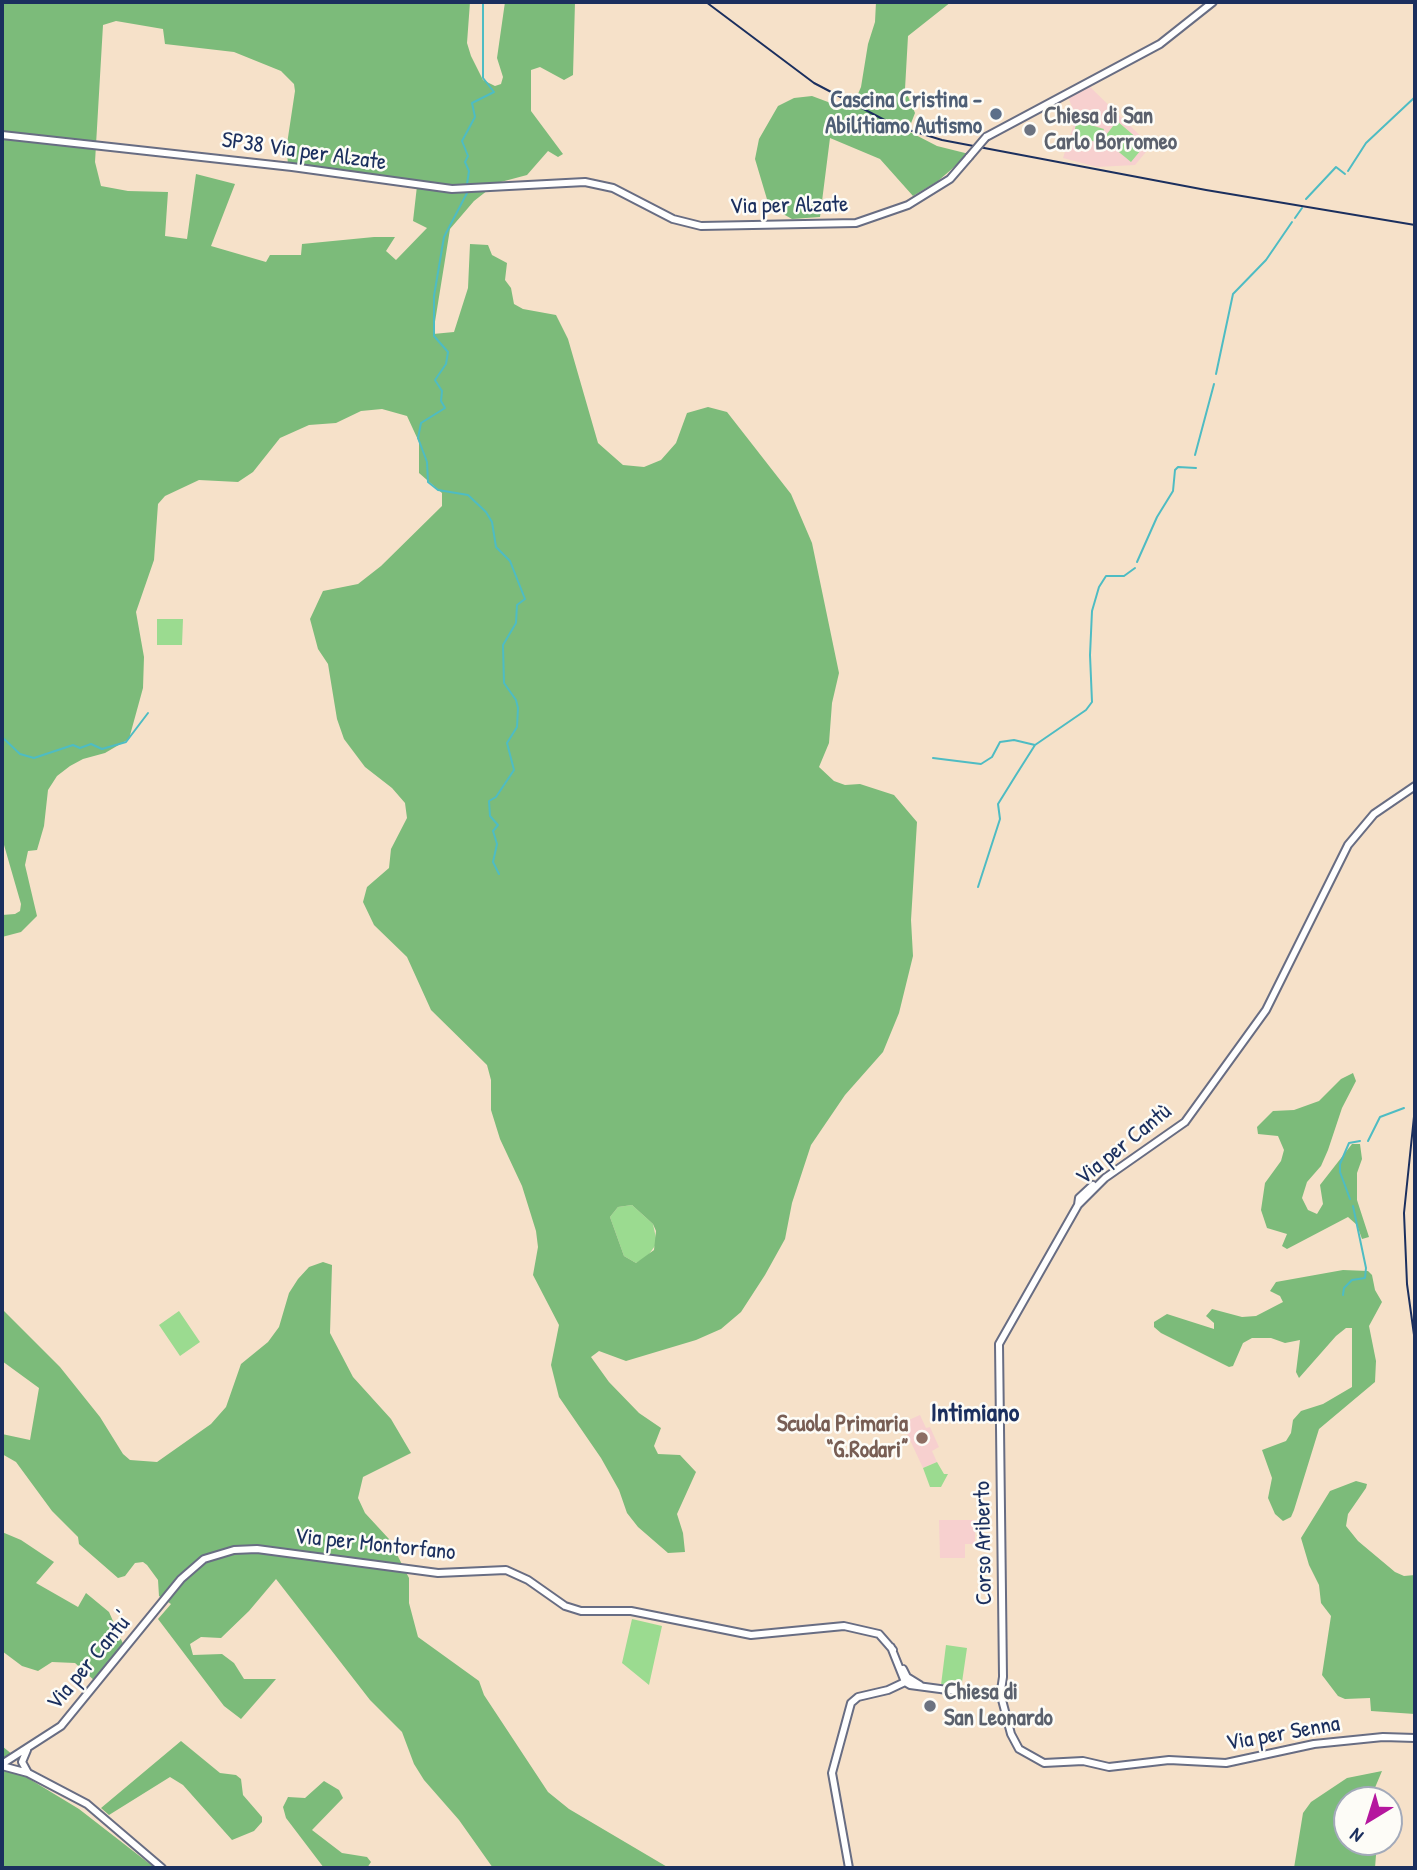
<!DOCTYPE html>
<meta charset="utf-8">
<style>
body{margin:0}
#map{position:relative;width:1417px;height:1870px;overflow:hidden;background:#f6e1c9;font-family:"Patrick Hand",sans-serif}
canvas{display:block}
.frame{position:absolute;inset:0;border:4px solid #1b2f5e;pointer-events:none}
.north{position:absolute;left:1333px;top:1786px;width:70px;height:70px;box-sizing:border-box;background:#fdfcf7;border:2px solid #a3aaba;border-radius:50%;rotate:218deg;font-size:19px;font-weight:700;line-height:28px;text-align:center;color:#1b2f5e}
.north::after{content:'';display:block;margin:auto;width:24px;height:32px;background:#b5179e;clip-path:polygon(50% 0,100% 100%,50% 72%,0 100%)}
</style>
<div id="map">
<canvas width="1417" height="1870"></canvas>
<div class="frame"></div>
<div class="north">N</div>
</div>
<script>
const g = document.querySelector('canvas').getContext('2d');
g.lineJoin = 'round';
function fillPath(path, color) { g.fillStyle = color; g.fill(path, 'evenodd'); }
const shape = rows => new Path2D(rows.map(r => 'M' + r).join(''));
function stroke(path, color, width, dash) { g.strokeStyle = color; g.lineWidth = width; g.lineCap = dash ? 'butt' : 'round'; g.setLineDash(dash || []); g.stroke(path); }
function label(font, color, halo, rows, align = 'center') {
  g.font = font + ' "Patrick Hand",sans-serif'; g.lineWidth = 5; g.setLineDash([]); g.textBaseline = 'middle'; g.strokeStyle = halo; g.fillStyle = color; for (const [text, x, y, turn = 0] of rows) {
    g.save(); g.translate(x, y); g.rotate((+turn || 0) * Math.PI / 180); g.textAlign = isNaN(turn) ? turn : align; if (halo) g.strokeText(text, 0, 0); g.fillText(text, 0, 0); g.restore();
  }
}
fillPath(shape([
 [1089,86,1151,146,1135,165,1097,167,1063,158,1076,117,1068,97],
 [920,1415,926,1428,930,1427,939,1447,932,1451,937,1462,923,1468,902,1423],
 [939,1520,975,1520,975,1544,965,1544,965,1558,940,1558]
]), '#f7d0cf');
fillPath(shape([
 [1077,121,1104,129,1100,143,1073,136],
 [1117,121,1145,145,1131,162,1103,139],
 [157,619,183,619,182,645,157,645],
 [632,1205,653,1224,657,1243,647,1257,636,1263,624,1256,610,1217,618,1207],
 [179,1311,200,1342,180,1356,159,1325],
 [937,1462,944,1474,948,1474,941,1487,930,1487,923,1468],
 [632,1619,662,1626,649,1685,622,1663],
 [946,1645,967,1648,961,1689,941,1685]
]), '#9bdb90');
fillPath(shape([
 [2,2,470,2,467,43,471,56,483,80,495,86,501,84,503,77,497,58,505,2,575,2,573,75,564,80,540,67,531,70,531,111,563,154,558,157,548,151,527,175,497,183,474,201,450,229,433,334,454,332,468,288,470,244,488,245,492,255,507,263,505,280,511,288,514,304,523,309,556,315,568,339,598,443,623,465,644,467,661,460,676,443,687,413,708,407,727,412,791,494,812,543,839,673,832,703,829,743,819,767,834,781,845,785,860,784,894,795,917,822,911,920,913,956,899,1013,883,1052,845,1095,811,1145,792,1203,785,1239,765,1275,741,1312,721,1329,696,1340,626,1361,599,1351,591,1357,609,1382,639,1413,661,1428,654,1446,658,1454,680,1455,696,1472,677,1514,683,1533,685,1552,668,1553,638,1527,627,1513,619,1490,601,1458,559,1397,551,1365,559,1325,533,1275,538,1247,536,1231,522,1186,500,1139,491,1110,491,1080,487,1065,431,1010,407,957,374,925,363,902,367,887,389,868,391,849,407,818,405,803,392,788,365,767,344,739,337,719,328,664,318,649,310,619,323,591,358,584,381,566,442,506,442,493,419,473,419,442,407,416,382,409,361,411,336,423,309,425,280,438,253,472,238,482,199,480,165,496,158,504,154,560,136,612,144,657,143,688,129,739,105,753,83,759,70,766,57,776,48,790,44,826,37,850,28,851,25,865,37,916,21,932,2,937,2,915,15,914,20,911,21,904,2,838],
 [116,21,163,29,165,44,234,52,281,71,294,84,295,91,287,144,288,169,417,186,413,221,427,228,396,260,386,251,395,237,374,237,302,244,301,255,270,255,266,262,211,246,235,184,196,174,187,239,165,236,168,192,128,191,101,186,95,162,103,25],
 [632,1205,653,1224,656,1231,654,1250,636,1263,624,1256,610,1217,618,1207],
 [876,2,951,2,908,36,905,89,915,113,908,131,937,146,969,154,938,181,913,196,880,159,830,138,820,217,792,219,769,206,755,159,759,139,778,106,794,98,812,96,844,108,855,101,861,87,868,44,875,22],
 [1353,1073,1356,1081,1342,1108,1328,1150,1321,1166,1307,1182,1302,1198,1308,1210,1317,1214,1323,1204,1320,1185,1352,1144,1360,1144,1362,1159,1357,1173,1357,1200,1369,1237,1362,1239,1357,1225,1348,1217,1287,1249,1282,1246,1287,1234,1267,1228,1261,1210,1265,1183,1281,1161,1284,1150,1278,1136,1258,1134,1257,1127,1273,1111,1294,1110,1319,1101,1341,1079],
 [323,1262,332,1265,330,1333,353,1377,391,1419,411,1453,363,1477,358,1498,365,1513,389,1539,409,1578,409,1603,418,1637,479,1681,484,1695,548,1792,569,1809,669,1868,493,1868,459,1820,424,1780,414,1764,402,1732,370,1700,276,1579,249,1611,221,1638,201,1637,190,1644,193,1655,222,1654,234,1663,244,1679,276,1679,241,1719,224,1706,158,1619,171,1604,159,1596,158,1580,147,1565,143,1562,135,1563,125,1576,118,1578,79,1544,78,1537,52,1511,16,1462,2,1454,2,1434,30,1440,39,1388,2,1361,2,1309,60,1367,100,1417,123,1454,130,1460,157,1462,211,1424,226,1407,241,1364,268,1342,279,1327,289,1293,298,1279,309,1267],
 [1343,1270,1368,1271,1372,1275,1375,1290,1382,1302,1369,1326,1376,1361,1375,1382,1319,1429,1294,1510,1291,1517,1283,1521,1275,1514,1268,1498,1272,1478,1262,1450,1286,1441,1291,1433,1293,1420,1301,1411,1323,1404,1352,1387,1352,1328,1346,1328,1336,1336,1299,1378,1296,1372,1300,1340,1285,1343,1271,1338,1252,1338,1243,1343,1233,1366,1229,1367,1161,1333,1154,1327,1154,1322,1167,1314,1214,1329,1214,1323,1206,1316,1212,1309,1242,1317,1256,1316,1283,1302,1280,1296,1270,1291,1276,1282],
 [1356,1481,1367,1484,1366,1488,1348,1514,1346,1526,1358,1541,1395,1572,1404,1576,1415,1575,1415,1714,1371,1711,1370,1698,1345,1699,1338,1696,1322,1675,1331,1616,1321,1603,1319,1585,1309,1565,1301,1538,1330,1491],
 [2,1532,21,1540,54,1562,36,1583,78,1607,86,1593,109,1612,124,1646,96,1682,75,1663,52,1662,38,1671,22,1666,2,1651],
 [181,1741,220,1773,236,1775,241,1779,243,1795,262,1817,262,1822,254,1831,232,1840,183,1785,170,1777,109,1815,101,1808],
 [2,1746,13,1755,6,1761,8,1766,79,1809,155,1868,2,1868],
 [1382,1771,1374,1790,1373,1800,1347,1800,1347,1842,1377,1842,1375,1868,1294,1868,1303,1813,1311,1802,1347,1778],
 [324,1781,339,1790,343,1798,312,1830,342,1853,367,1857,371,1862,367,1868,324,1868,286,1818,283,1807,288,1797,305,1798]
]), '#7cbb7a');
stroke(shape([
 [1348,171,1366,143,1415,97],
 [467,184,469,171,465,162,468,156,462,141,475,117,472,103,494,92,483,78,483,2],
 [467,193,444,237,434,296,434,336,448,352,446,364,435,380,442,391,441,401,445,408,421,423,418,438,427,462,428,482,438,490,468,495,486,512,492,522,496,547,510,561,525,599,517,605,516,623,503,645,504,683,516,700,518,708,517,727,507,743,514,770,496,797,489,801,490,816,498,825,493,831,497,844,493,862,499,874],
 [1306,199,1336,167,1345,174],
 [1295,218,1302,208],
 [1216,374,1233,294,1266,260,1292,222],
 [1195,455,1214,384],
 [1137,562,1157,517,1173,491,1175,470,1178,467,1196,468],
 [2,737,20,754,34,758,73,745,80,748,91,744,102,749,126,742,148,713],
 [933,758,981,764,992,757,1000,742,1014,740,1035,745],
 [978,887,1000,819,998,804,1016,775,1035,745,1086,710,1092,702,1090,655,1092,611,1099,587,1106,576,1124,576,1135,568],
 [1368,1141,1380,1117,1404,1108],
 [1350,1199,1340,1172,1340,1164,1349,1143,1360,1141],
 [1343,1295,1344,1288,1352,1280,1365,1278,1366,1268,1353,1206]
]), '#4ebcc3', 2);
const minor = shape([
 [2,135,292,167,452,189,585,182,613,188,673,219,701,226,856,223,908,205,950,179,969,157],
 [986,137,1160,44,1213,2],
 [1078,1205,1079,1198,1093,1185],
 [891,1647,905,1682,910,1685,1000,1697,1003,1677,999,1344,1078,1205,1105,1178,1185,1122,1266,1010,1348,845,1374,814,1415,786],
 [903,1669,907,1677,920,1685],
 [1001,1696,1011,1734,1019,1749,1044,1763,1083,1761,1109,1767,1169,1760,1226,1763,1314,1744,1383,1737,1415,1738],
 [27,1750,22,1762,28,1773],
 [2,1764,61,1726,181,1579,204,1559,234,1550,257,1549,438,1573,506,1570,528,1580,565,1606,581,1611,631,1611,751,1635,844,1626,879,1634,893,1650],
 [2,1766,28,1773,87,1804,162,1868],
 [849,1868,832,1773,851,1703,858,1697,888,1690,905,1682]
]);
stroke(minor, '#686d83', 10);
stroke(minor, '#fff', 6);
stroke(shape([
 [706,2,814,83,896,126,942,140,1206,190,1415,225],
 [1415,1107,1404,1213,1407,1284,1415,1342]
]), '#1b2f5e', 2);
const minorBridge = shape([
 [969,157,986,137]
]);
stroke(minorBridge, '#686d83', 10, []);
stroke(minorBridge, '#fff', 6);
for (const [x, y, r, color] of [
 [996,114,7,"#5c6f8a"],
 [1030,130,7,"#6b7280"],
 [922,1438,7,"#8d6e63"],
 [930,1706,7,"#6b7280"]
]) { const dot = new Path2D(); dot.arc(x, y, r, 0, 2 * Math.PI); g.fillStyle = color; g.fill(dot); stroke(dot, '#fdfcf7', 2.5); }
label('bold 23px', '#4e5e75', '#fdfcf7', [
 ["Cascina Cristina -",982,101],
 ["Abilítiamo Autismo",982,127]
], 'right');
label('bold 23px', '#5b616d', '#fdfcf7', [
 ["Chiesa di San",1044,117],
 ["Carlo Borromeo",1044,143],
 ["Chiesa di",944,1693],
 ["San Leonardo",944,1719]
], 'left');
label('23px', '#1b2f5e', '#fdfcf7', [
 ["SP38 Via per Alzate",304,152,8],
 ["Via per Alzate",789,206,-1],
 ["Via per Cantù",1124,1145,-39],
 ["Corso Ariberto",984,1543,-91],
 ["Via per Montorfano",375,1545,6],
 ["Via per Cantu'",90,1662,-50],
 ["Via per Senna",1283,1734,-10]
]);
label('bold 23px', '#785e54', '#fdfcf7', [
 ["Scuola Primaria",908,1425],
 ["“G.Rodari”",908,1451]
], 'right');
label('bold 26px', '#1b2f5e', '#fdfcf7', [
 ["Intimiano",975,1414]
]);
</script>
